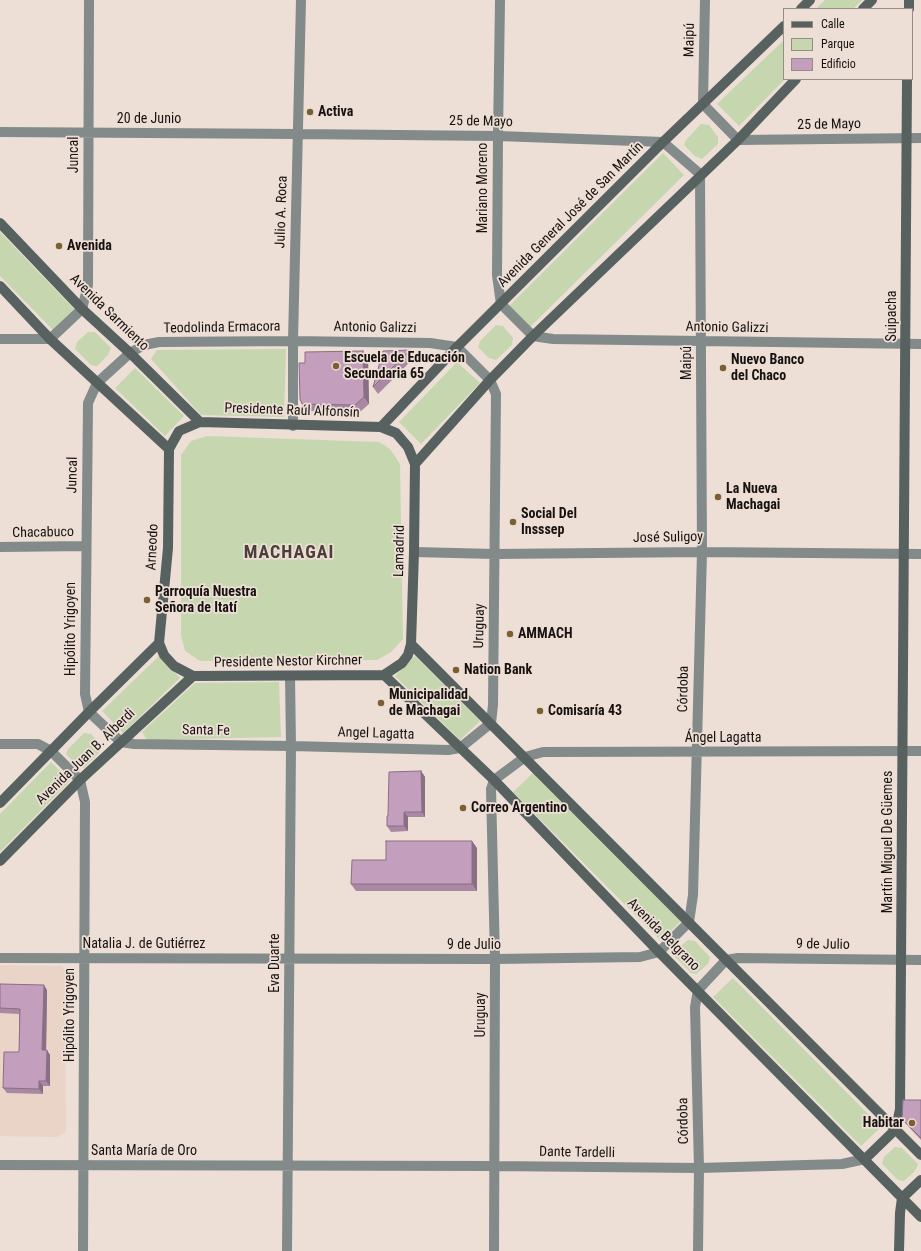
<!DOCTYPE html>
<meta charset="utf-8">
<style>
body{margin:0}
#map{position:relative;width:921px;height:1251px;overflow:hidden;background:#edded6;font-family:"Roboto Condensed",sans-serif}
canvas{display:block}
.legend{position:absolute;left:783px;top:8px;width:130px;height:72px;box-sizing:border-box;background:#edded6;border:1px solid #978c86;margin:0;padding:5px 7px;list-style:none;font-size:12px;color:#17120f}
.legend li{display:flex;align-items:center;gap:8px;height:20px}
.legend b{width:20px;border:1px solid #978c86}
</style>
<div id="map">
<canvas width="921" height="1251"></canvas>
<ul class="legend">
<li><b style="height:5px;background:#566160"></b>Calle</li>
<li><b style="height:11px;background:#c6d7af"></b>Parque</li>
<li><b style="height:11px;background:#c49ebd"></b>Edificio</li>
</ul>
</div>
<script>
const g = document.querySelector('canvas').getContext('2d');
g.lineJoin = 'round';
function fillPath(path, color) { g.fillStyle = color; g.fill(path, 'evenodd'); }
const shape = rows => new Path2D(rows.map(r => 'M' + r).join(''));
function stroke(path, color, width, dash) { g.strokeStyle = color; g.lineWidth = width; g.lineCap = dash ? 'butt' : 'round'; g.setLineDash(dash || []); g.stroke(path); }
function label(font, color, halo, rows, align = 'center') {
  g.font = font + ' "Roboto Condensed",sans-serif'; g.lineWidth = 3.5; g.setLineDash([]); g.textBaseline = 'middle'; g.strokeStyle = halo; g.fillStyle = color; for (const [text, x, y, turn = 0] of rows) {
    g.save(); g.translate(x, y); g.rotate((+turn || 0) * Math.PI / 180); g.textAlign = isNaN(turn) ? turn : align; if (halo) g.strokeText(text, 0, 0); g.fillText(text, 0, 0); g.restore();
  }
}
fillPath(shape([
 [0,965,62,966,65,971,66,1132,57,1137,0,1136]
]), '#ead3c7');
fillPath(shape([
 [825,0,862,0,853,9,816,9],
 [784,40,784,79,785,79,739,126,717,104],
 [701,124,709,125,718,137,718,144,702,159,695,156,684,145,686,140],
 [663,153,684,175,530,327,509,306],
 [0,232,74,309,53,330,0,276],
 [496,325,503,326,513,338,512,345,496,360,489,358,478,347,480,341],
 [88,332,95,332,111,348,108,355,97,366,91,365,75,349,77,342],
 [286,349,284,417,201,415,151,359,157,350],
 [457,362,480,383,421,444,399,422],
 [135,368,184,416,165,436,115,388],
 [207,436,379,442,390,449,400,464,403,639,391,652,377,660,200,661,185,651,181,635,181,455,191,441],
 [159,656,180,678,123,733,102,711],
 [415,656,480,721,460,740,395,676],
 [279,682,281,737,147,740,142,732,195,683],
 [84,733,91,734,101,745,100,752,84,768,77,765,66,754,68,749],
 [51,762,70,781,0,852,0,814],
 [533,773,681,921,661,941,513,792],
 [688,940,695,941,710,957,708,964,696,974,691,973,675,957,676,950],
 [733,978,881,1127,861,1146,713,997],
 [895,1147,902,1148,918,1164,915,1171,904,1181,898,1180,882,1164,884,1157]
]), '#c6d7af');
stroke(shape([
 [500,0,498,136,497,275,501,304,533,336,553,339,921,344],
 [705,0,703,104,738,140,921,138],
 [0,132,298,134,498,136,663,142,700,174,702,552,693,895,689,922,659,952,640,957,495,959,0,958],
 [0,339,50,339,82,309,88,285,89,0],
 [293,341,430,343,457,347,490,380,496,394,493,705,491,723,460,748,448,750,291,746,134,744,121,742,89,712,85,694,88,403,97,383,130,353,144,345,159,342,293,341],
 [293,426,293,341,301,0],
 [0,547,86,546],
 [414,552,495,554,702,552,921,554],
 [0,744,38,744,51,751,80,780,85,802,83,1251],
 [0,1165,494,1166,699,1168,842,1164,865,1159],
 [287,1251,291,746,290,676],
 [494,1251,495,959,491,789,494,780,525,757,543,752,921,751],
 [698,1251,699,1168,695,1007,698,990,726,960,738,958,921,960]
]), '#828a8a', 10);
stroke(shape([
 [801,9,810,0],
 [863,9,872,0],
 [909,9,909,0],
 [0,223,82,309,130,353,200,422],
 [0,286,50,339,169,449],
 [200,422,381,427,396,433,408,447,415,464,414,552,411,644,408,655,402,663,384,675,193,676,174,666,164,655,159,643,168,548,169,449,179,431,200,422],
 [381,427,457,347,663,142,784,26],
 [415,464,490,380,533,336,738,140,796,79],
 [411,644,921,1155],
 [384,675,494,780,659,952,921,1217],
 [0,803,89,712,159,643],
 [0,861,80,780,193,676],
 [865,1159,896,1129,900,1109,907,79],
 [899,1251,900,1213,902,1198,921,1180]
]), '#566160', 10);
fillPath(shape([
 [410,350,415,357,378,394,373,387],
 [363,351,368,358,369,404,360,412,307,411,302,404],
 [421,771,425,777,425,817,408,817,408,831,391,832,387,826,388,816],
 [477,848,477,891,356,891,351,884,386,860],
 [0,984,47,990,46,1050,50,1055,50,1086,43,1086,43,1094,7,1093,3,1088,19,1052,19,1014,0,1013],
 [921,1100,921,1140,906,1124,902,1119]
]), '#a988a3');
fillPath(shape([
 [363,351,368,358,369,404,364,397],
 [421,771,425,777,425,817,422,812],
 [404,812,408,817,408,831,404,826],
 [472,841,477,848,477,891,472,884],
 [44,985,47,990,46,1055,42,1050],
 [47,1050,50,1055,50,1086,46,1081],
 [39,1081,43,1086,43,1094,39,1089]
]), '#896f84');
const building = shape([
 [410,350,373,387,383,351,410,350],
 [363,351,364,397,355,405,302,404,300,399,299,363,305,363,305,352,363,351],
 [421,771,422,812,404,812,404,826,387,826,387,816,388,816,389,772,421,771],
 [386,841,472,841,472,884,351,884,352,860,386,860,386,841],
 [0,984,44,985,42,1050,47,1050,46,1081,39,1081,39,1089,3,1088,4,1052,19,1052,20,1009,0,1008,0,984],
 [903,1100,921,1100,921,1138,902,1119,903,1100]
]);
fillPath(building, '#c49ebd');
stroke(building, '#896f84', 1);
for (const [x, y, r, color] of [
 [310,112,4,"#7a5f31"],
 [59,246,4,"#7a5f31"],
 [336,366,4,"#7a5f31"],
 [723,368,4,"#7a5f31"],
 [718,497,4,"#7a5f31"],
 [513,522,4,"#7a5f31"],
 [147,600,4,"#7a5f31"],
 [510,634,4,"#7a5f31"],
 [456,670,4,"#7a5f31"],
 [381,703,4,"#7a5f31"],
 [540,711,4,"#7a5f31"],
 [463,808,4,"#7a5f31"],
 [912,1123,4,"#7a5f31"]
]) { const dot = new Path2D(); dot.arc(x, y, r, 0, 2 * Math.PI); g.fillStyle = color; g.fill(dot); stroke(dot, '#edded6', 1.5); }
label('14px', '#17120f', '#edded6', [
 ["Maipú",690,40,-89],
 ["20 de Junio",149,119],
 ["25 de Mayo",481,122,1],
 ["25 de Mayo",829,125,-1],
 ["Juncal",74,155,-90],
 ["Mariano Moreno",483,188,-90],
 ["Julio A. Roca",282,212,-88],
 ["Avenida General José de San Martín",571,215,-45],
 ["Avenida Sarmiento",109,313,44],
 ["Suipacha",892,316,-90],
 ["Teodolinda Ermacora",222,328,-1],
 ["Antonio Galizzi",375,328,1],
 ["Antonio Galizzi",727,328,1],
 ["Maipú",687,363,-90],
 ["Presidente Raúl Alfonsín",292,411,2],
 ["Juncal",73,475,-89],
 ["Chacabuco",43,533,-1],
 ["José Suligoy",668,538,-1],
 ["Arneodo",153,547,-87],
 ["Lamadrid",400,551,-89],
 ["Uruguay",480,626,-89],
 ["Hipólito Yrigoyen",71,629,-90],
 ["Presidente Nestor Kirchner",288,662,-1],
 ["Córdoba",684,689,-89],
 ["Santa Fe",206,731,1],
 ["Angel Lagatta",376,734,2],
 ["Ángel Lagatta",723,738],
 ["Avenida Juan B. Alberdi",86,757,-44],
 ["Martín Miguel De Güemes",888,842,-90],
 ["Avenida Belgrano",663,935,45],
 ["Natalia J. de Gutiérrez",144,944],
 ["9 de Julio",474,945],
 ["9 de Julio",823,945,1],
 ["Eva Duarte",275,963,-90],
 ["Hipólito Yrigoyen",70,1015,-90],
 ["Uruguay",481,1015,-90],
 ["Córdoba",684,1121,-91],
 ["Santa María de Oro",144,1151],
 ["Dante Tardelli",577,1153,1]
]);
label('bold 14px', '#17120f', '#edded6', [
 ["Activa",318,112],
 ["Avenida",67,246],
 ["Escuela de Educación",344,358],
 ["Secundaria 65",344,374],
 ["Nuevo Banco",731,360],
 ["del Chaco",731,376],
 ["La Nueva",726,489],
 ["Machagai",726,505],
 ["Social Del",521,514],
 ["Insssep",521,530],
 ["Parroquía Nuestra",155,592],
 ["Señora de Itatí",155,608],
 ["AMMACH",518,634],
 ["Nation Bank",464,670],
 ["Municipalidad",389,695],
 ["de Machagai",389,711],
 ["Comisaría 43",548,711],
 ["Correo Argentino",471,808],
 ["Habitar",904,1123,"right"]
], 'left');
g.letterSpacing = '1px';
label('bold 18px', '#4b3f39', '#edded6', [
 ["MACHAGAI",289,553]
]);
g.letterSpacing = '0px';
</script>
